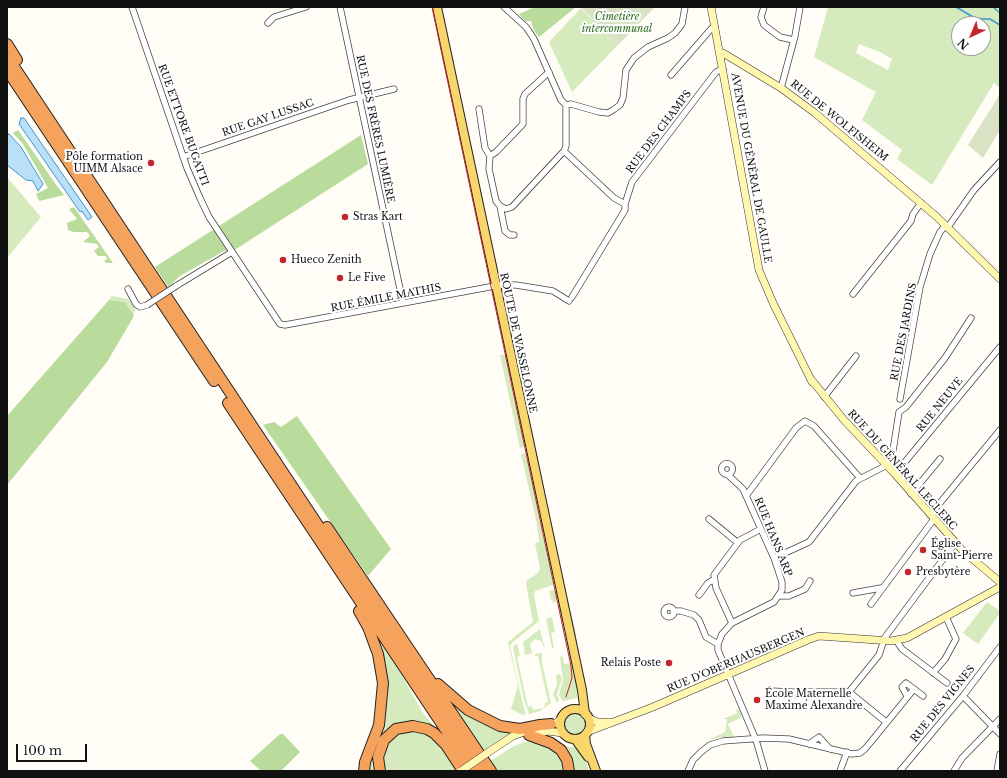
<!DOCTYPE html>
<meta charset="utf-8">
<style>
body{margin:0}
#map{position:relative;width:1007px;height:778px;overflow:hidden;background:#fffdf5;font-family:"Libre Baskerville",serif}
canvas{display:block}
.frame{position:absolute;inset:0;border:8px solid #111;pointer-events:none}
.north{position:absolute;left:951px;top:16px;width:40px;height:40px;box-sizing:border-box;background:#fff;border:1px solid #a0a0a0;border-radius:50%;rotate:224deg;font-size:11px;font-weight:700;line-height:16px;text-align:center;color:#111}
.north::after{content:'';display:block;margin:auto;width:14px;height:18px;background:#c4262e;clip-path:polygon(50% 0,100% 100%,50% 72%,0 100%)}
.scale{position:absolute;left:16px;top:744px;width:71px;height:18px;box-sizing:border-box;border:2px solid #111;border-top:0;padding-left:5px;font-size:12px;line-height:14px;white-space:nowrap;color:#111;-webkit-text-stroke:3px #fff;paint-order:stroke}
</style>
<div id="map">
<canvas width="1007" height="778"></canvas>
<div class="frame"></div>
<div class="north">N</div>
<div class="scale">100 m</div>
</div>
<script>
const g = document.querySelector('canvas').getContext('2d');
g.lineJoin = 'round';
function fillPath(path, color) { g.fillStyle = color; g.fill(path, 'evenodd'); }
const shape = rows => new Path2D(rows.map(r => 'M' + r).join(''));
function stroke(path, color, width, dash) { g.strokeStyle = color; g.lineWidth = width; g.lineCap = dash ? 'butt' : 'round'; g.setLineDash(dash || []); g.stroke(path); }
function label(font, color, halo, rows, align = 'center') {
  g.font = font + ' "Libre Baskerville",serif'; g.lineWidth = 4; g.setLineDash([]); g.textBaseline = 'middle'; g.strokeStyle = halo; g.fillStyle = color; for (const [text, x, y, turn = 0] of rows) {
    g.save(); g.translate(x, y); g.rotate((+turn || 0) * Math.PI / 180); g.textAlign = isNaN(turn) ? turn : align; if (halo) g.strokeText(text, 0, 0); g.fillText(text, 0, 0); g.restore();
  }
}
fillPath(shape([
 [828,7,1000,7,1000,88,994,83,932,185,897,159,902,150,862,120,876,92,814,57],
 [959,24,983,24,983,48,959,48],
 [859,44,880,52,892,59,888,70,856,53],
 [581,8,617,46,572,92,549,42],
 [7,177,41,217,7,258],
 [112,296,128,299,136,309,133,315,125,302,109,300],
 [508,354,526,444,524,447,520,448,500,355],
 [526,453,529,455,556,584,535,591,534,595,539,621,513,642,510,646,522,701,526,714,523,715,511,709,518,685,508,642,533,622,526,584,527,580,537,574,540,569,535,543,539,542,537,524,521,454],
 [535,455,537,455,566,595,575,628,577,643,574,643],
 [766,531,778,537,784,549,781,551,774,550],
 [554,590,558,592,564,619,562,620,557,598,556,599,556,602,553,603,552,599,551,600,549,591],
 [987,602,1000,611,1000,613,978,644,963,633],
 [552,617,555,632,551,633,554,648,552,648,546,619],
 [540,629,545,650,541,641,535,639,530,644,532,653,525,655,523,642],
 [376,637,397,667,423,713,438,731,429,727,389,731,378,771,366,771,384,711],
 [517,643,520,656,517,657,528,707,531,706,534,710,544,708,545,703,548,702,538,656,535,656,535,654,542,653,542,663,551,703,540,711,529,714,524,700,513,647],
 [569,654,572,654,578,689,577,698,563,701,559,695,563,680,560,657,563,656,564,664,571,663],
 [560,674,562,679,557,694,559,701,557,703,553,695,557,684,556,675],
 [443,693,465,712,527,729,483,753],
 [739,709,742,717,728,724,734,737,720,737,707,741,725,732,727,721,727,719,723,719,737,713,736,710],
 '563 724a12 12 0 1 1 24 0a12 12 0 1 1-24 0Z',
 [406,729,430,734,439,742,459,769,456,771,385,771,382,761,388,741,396,733],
 [548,737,555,739,565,746,578,748,585,759,589,771,571,771],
 [535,741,546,745,560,756,565,771,495,771,489,762,512,747,524,742]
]), '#d5ebbd');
fillPath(shape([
 [535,7,576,7,539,37,534,31,531,21,525,21,519,14],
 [18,130,57,186,64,195,39,201,36,194,48,188,23,144,13,133],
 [361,135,368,164,236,249,224,251,180,276,168,287,155,267],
 [74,207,113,263,106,263,104,261,107,259,106,256,98,256,94,251,99,247,97,244,83,242,90,236,87,232,74,232,68,230,67,223,77,219,69,209],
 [109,300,125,302,134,316,107,362,7,485,7,416],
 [297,416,391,549,368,576,263,425,274,422,281,427],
 [280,734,283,734,300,752,281,771,261,771,250,761]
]), '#b9dc9c');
fillPath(shape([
 [581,7,655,7,617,46],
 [1000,94,1000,130,983,158,968,145]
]), '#d9e3c4');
const water = shape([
 [21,118,24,118,92,217,88,220,82,211,80,212,19,124,21,118],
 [9,134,21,147,43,184,38,191,33,181,26,180,7,165,7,136,9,134]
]);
fillPath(water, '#b9e0f7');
stroke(water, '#3f96cf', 1);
stroke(shape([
 [956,7,973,17,982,19,990,19,1000,25],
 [993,7,1000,13]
]), '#3f96cf', 1.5);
const street = shape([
 [132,7,187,168,200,198,209,217,280,324,285,325,500,285,516,285,553,291,569,301],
 [340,7,403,303],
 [764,7,761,17,764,25,780,37,793,40],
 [268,23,274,17,306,7],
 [671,75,711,29,715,27],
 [781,88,795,36,800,7],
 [566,105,571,104,599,112,608,113,613,110,620,105,623,98,626,70,634,58,648,47,668,38,675,33,682,24,685,7],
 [479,109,485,148,490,156,496,152,523,124,523,99,525,94,549,72],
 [564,151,614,198,625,204],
 [490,156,489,169,496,201,500,206,506,209,512,207,564,151,566,146,566,105,561,100,534,39,526,27,504,7],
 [183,157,349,100,394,89],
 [500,206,505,231,510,235,514,235],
 [948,227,974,190,1000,162],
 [176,286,232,252],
 [128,289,136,304,140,307,147,305],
 [853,294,911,221,913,214,921,203],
 [572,297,625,210,625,204,632,182,716,72,723,69],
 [824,397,856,356],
 [900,399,920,287,930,254,940,232,946,225],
 '721.5 469a5.5 5.5 0 1 1 11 0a5.5 5.5 0 1 1-11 0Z',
 [895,474,1000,347],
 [728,475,743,489,774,558,782,582,782,590,774,602,732,623,722,634,718,644,718,650,756,740,765,771],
 [911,494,940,459],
 [746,496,796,428,805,421,814,426,860,478],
 [930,515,1000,430],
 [709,519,737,542],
 [774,558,809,542,856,481,889,464,892,457,899,412,906,407,945,358,971,318],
 [853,593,881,588],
 [699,595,708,583,713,580],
 [779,596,789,596,805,589,810,581],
 [871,604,934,519],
 '664 612a5 5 0 1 1 10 0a5 5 0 1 1-10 0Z',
 [673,611,681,611,694,615,699,620,706,637,718,644],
 [732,623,716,588,714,575,740,540,761,529],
 [883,640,955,543],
 [884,640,879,655,849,692,886,722],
 [896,640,902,649,947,683],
 [933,673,945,659,956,639,946,617],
 [914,689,923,696],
 [771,691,792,692],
 [806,693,802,702,792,701,792,692,849,692],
 [963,696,1000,734],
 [809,744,819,737,830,749],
 [688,771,693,760,701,752,710,745,723,741,763,738,789,739,852,754,860,753,865,749,914,689,906,683,902,687,907,696],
 [840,771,847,752],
 [900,771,963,696,1000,647],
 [954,771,962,758,1000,719],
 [997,771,1000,754]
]);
const secondary = shape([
 [711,7,759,270,773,303,812,382],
 [720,53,723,53,781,88,815,113,937,217,1000,279],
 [810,378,844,420,895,474,962,550,1000,582],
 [588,718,597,722,611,722],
 [547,725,556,723,561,719],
 [587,732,653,707,810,639,819,636,891,641,907,638,1000,587],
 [529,735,548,731,562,733],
 [490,751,513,736,527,731]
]);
const primary = shape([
 [437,7,582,690,585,714],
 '560 724a15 15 0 1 1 30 0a15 15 0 1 1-30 0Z',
 [585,735,586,744,596,771],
 [575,739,588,757]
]);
const highway = shape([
 [7,44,17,60],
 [7,56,481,771],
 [7,70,214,381],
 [228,403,473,771],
 [327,527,491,771],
 [359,611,368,627,378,654,383,683,379,725,365,762,364,771],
 [438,684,468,710,500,726,520,729,540,725,551,724],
 [529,735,551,743,561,750,567,760,569,771],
 [380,771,378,757,384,740,396,729,413,726,427,729,434,733,446,745,463,771]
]);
stroke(street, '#444', 7);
stroke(secondary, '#333', 8);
stroke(primary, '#222', 10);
stroke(highway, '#222', 12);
stroke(street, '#fff', 5.5);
stroke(secondary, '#fff6b0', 7);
stroke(primary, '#f9d66b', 8);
stroke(highway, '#f5a25d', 10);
stroke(shape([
 [432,7,571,666,572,678,566,697]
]), '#c4262e', 1);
const streetBridge = shape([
 [147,305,176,286]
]);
const secondaryBridge = shape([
 [461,771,490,751]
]);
stroke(streetBridge, '#444', 7, []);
stroke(secondaryBridge, '#333', 8, []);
stroke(streetBridge, '#fff', 5.5);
stroke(secondaryBridge, '#fff6b0', 7);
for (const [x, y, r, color] of [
 [151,163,4,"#c4262e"],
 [345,217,4,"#c4262e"],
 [283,260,4,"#c4262e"],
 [340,278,4,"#c4262e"],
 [923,550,4,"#c4262e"],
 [908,572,4,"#c4262e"],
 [669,663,4,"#c4262e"],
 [757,700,4,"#c4262e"]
]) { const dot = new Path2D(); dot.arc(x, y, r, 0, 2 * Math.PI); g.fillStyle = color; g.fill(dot); stroke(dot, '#fff', 1.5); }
label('italic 10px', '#2f6b1f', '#fff', [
 ["Cimetière",617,17],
 ["intercommunal",617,29]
]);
label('10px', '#111', '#fff', [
 ["RUE GAY LUSSAC",268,118,-19],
 ["RUE DE WOLFISHEIM",839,121,39],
 ["RUE ETTORE BUGATTI",183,125,70],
 ["RUE DES FRÈRES LUMIÈRE",375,129,78],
 ["RUE DES CHAMPS",659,132,-53],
 ["AVENUE DU GÉNÉRAL DE GAULLE",751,168,80],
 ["RUE ÉMILE MATHIS",386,298,-11],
 ["RUE DES JARDINS",904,332,-79],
 ["ROUTE DE WASSELONNE",518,343,78],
 ["RUE NEUVE",940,405,-51],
 ["RUE DU GÉNÉRAL LECLERC",902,470,48],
 ["RUE HANS ARP",773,537,68],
 ["RUE D'OBERHAUSBERGEN",736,661,-23],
 ["RUE DES VIGNES",943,704,-51]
]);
label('10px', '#111', '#fff', [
 ["Pôle formation",143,157,"right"],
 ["UIMM Alsace",143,169,"right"],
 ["Stras Kart",353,217],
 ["Hueco Zenith",291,260],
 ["Le Five",348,278],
 ["Église",931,544],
 ["Saint-Pierre",931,556],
 ["Presbytère",916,572],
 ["Relais Poste",661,663,"right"],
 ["École Maternelle",765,694],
 ["Maxime Alexandre",765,706]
], 'left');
</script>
